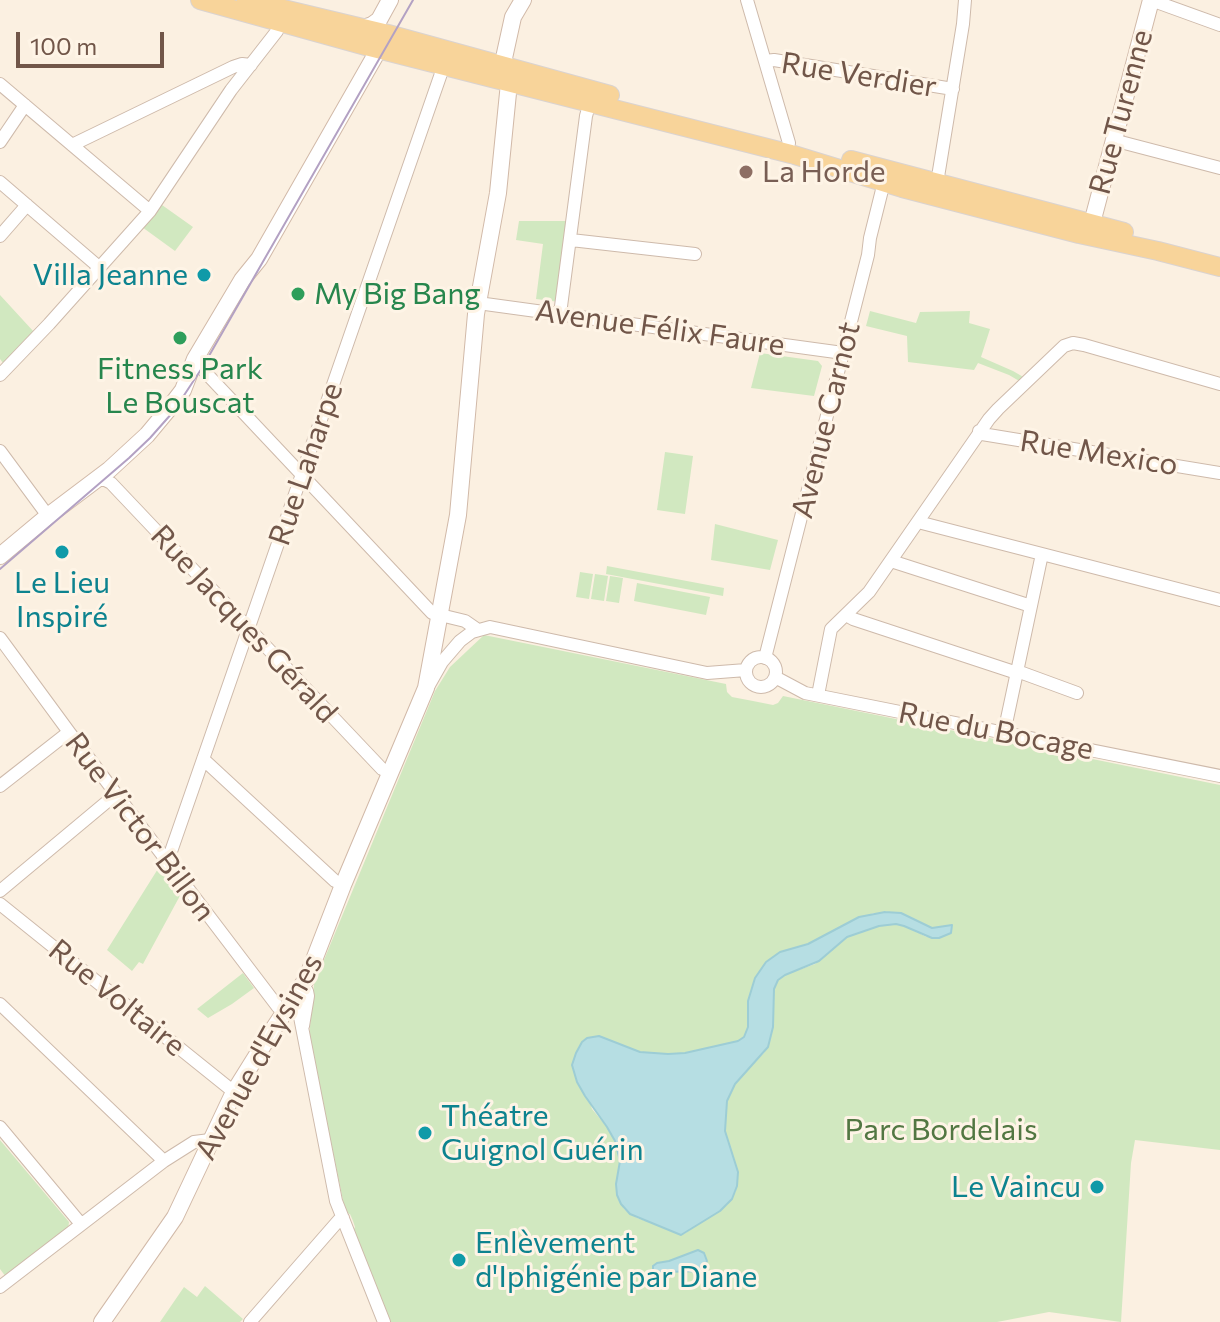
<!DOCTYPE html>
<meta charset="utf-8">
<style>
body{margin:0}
#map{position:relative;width:1220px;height:1322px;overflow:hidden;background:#fbf0e1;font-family:Commissioner,sans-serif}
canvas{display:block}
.scale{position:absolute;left:16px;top:32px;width:148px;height:36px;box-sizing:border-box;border:4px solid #715649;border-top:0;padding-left:10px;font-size:24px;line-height:28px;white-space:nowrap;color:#715649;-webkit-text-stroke:6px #fef4e6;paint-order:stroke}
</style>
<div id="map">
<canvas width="1220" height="1322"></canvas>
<div class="scale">100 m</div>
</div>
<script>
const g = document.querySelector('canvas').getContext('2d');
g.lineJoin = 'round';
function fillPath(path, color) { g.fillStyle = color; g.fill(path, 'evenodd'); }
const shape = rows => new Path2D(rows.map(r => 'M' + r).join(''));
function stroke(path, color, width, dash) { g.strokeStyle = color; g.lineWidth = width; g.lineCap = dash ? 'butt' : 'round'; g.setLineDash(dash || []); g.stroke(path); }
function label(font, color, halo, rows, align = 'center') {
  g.font = font + ' Commissioner,sans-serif'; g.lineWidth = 6; g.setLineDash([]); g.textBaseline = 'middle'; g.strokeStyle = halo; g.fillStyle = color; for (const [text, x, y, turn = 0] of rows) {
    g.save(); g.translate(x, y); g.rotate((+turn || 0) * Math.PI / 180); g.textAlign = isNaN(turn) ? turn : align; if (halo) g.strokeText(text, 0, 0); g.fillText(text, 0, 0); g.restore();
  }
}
fillPath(shape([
 [162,205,193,227,175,251,142,227],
 [519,221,571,221,559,302,536,299,543,244,516,240],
 [0,295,34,332,3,363,0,359],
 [870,311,916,323,920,312,970,311,969,323,990,329,981,357,1013,371,1025,378,1021,382,1009,375,978,363,974,370,908,362,907,336,866,326],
 [760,353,818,361,822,366,814,396,751,388],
 [665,452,693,456,685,514,657,510],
 [715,524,778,540,770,570,711,560],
 [607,566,724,588,723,596,606,574],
 [580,572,593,574,589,599,576,597],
 [595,574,608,576,604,601,591,599],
 [610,576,623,578,619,603,606,601],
 [637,583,710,597,706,615,634,601],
 [484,635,726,684,727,692,732,697,753,701,773,705,778,703,783,696,1220,785,1220,1150,1135,1140,1131,1163,1121,1322,1049,1312,997,1322,391,1322,353,1231,355,1227,353,1221,350,1214,346,1213,345,1210,309,1037,314,984,435,691,450,667],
 [874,913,932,928,941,928,927,937,904,926,896,924,885,925,857,932,842,940,815,964,785,975,778,980,774,989,771,1037,764,1053,747,1069,735,1084,727,1101,725,1131,737,1186,735,1193,727,1205,684,1234,637,1218,630,1214,624,1209,616,1184,620,1161,615,1141,607,1127,592,1109,576,1053,582,1042,595,1036,599,1036,640,1052,668,1054,685,1053,738,1041,744,1037,748,1027,748,1001,780,952,808,944,845,924],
 [161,864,182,892,143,964,139,962,132,971,107,950],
 [243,973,254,988,232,1004,208,1018,197,1009],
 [0,1140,69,1222,68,1230,6,1277,0,1269],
 [205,1286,243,1319,240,1322,160,1322,184,1287,197,1297]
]), '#d1e8c0');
const water = shape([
 [885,912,901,913,932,928,952,925,951,933,939,938,932,938,904,926,896,924,879,926,847,937,819,961,785,975,778,980,774,989,773,1027,768,1047,735,1084,727,1101,725,1131,738,1172,737,1186,732,1199,720,1211,681,1235,630,1214,621,1204,617,1195,616,1184,620,1161,615,1141,607,1127,585,1096,577,1082,572,1065,576,1053,582,1042,587,1038,599,1036,640,1052,668,1054,685,1053,738,1041,744,1037,748,1027,748,1001,755,978,766,962,780,952,808,944,859,917,885,912],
 [698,1250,704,1253,707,1261,703,1271,663,1272,653,1271,653,1266,657,1263,669,1261,698,1250]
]);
fillPath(water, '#b6dee3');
stroke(water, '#9dcdd5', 2);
const street = shape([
 [747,0,789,143],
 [1151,0,1220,25],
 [765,61,774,60,953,89],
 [0,84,150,211],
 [1113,140,1220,168],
 [0,142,25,105],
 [72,145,233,67,242,64,251,65],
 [0,182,100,268],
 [937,183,963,24,965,0],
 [0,236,27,205],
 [571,240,695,254],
 [478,303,843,353],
 [560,314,586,116,590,102],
 [195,359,206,373,432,613,465,621,478,630],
 [0,375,49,324,150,211,231,90,277,31,278,18],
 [979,431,982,434,1220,473],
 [0,451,48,516],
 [96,480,105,480,111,483,382,769,390,773],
 [918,522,1220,600],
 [891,561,1031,606],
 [846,615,853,619,1017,673],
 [0,638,69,732,278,1007,296,1013,300,1017,336,1201,384,1322],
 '746 672a15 15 0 1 1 30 0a15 15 0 1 1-30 0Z',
 [765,658,868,255,870,238,884,182,882,176],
 [1017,671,1077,693],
 [775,677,805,693,1220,776],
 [429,685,442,662,460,641,472,632,490,627,707,673,746,670],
 [818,695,831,629,869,592,989,419,998,409,1064,346,1073,343,1084,345,1220,384],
 [1004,733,1042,554],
 [203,759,335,881,343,885],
 [0,786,69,732],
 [167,863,444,65],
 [0,891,115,795],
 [0,904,234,1092],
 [302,988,307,991,308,996,303,1026],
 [0,1004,164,1161],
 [0,1127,81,1224],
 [0,1287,164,1161,194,1142,210,1140],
 [250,1322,339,1220,343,1218]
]);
const secondary = shape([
 [358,30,372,25,379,20,390,0],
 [1092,223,1151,0],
 [0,556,48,516,109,470,147,435,167,411,183,390,195,359,242,280,259,259,379,49,392,48],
 [102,1322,175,1217,234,1092,272,1031,307,978,343,885,426,688,458,515,476,314,498,193,509,83,504,58,513,17,523,0]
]);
const primary = shape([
 [200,0,366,46,791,154,902,188,1079,234,1158,251,1220,267],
 [246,0,388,34,610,95],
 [851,160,1124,232]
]);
stroke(street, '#cebaab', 14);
stroke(secondary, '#d1b9a8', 18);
stroke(primary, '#dad3d0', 20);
stroke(street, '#fff', 12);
stroke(secondary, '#fff', 16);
stroke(primary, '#f8d49a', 18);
stroke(shape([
 [0,569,129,458,150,438,173,412,202,368,413,0]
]), '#b3a1c3', 2);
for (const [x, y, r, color] of [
 [746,172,8,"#8d6e63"],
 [204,275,8,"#0f9aa8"],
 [298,294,8,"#2e9e5b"],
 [180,338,8,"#2e9e5b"],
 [62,552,8,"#0f9aa8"],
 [425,1133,8,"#0f9aa8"],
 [1097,1187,8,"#0f9aa8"],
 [459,1260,8,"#0f9aa8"]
]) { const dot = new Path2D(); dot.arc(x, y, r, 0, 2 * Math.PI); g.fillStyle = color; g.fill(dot); stroke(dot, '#fef4e6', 3); }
label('30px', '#715649', '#fef4e6', [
 ["Rue Verdier",859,75,9],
 ["Rue Turenne",1121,112,-75],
 ["Avenue Félix Faure",660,328,8],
 ["Avenue Carnot",826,420,-76],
 ["Rue Mexico",1099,453,9],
 ["Rue Laharpe",306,464,-71],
 ["Rue Jacques Gérald",244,624,47],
 ["Rue du Bocage",996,731,11],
 ["Rue Victor Billon",140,827,53],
 ["Rue Voltaire",117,998,39],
 ["Avenue d'Eysines",259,1057,-61]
]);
label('30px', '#785e54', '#fef4e6', [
 ["La Horde",762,172]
], 'left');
label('30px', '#0d838f', '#fef4e6', [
 ["Villa Jeanne",188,275],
 ["Le Lieu",62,583,"center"],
 ["Inspiré",62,617,"center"],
 ["Théatre",441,1116,"left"],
 ["Guignol Guérin",441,1150,"left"],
 ["Le Vaincu",1081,1187],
 ["Enlèvement",475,1243,"left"],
 ["d'Iphigénie par Diane",475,1277,"left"]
], 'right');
label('30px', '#27864d', '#fef4e6', [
 ["My Big Bang",314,294],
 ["Fitness Park",180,369,"center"],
 ["Le Bouscat",180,403,"center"]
], 'left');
label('30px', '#527742', '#fef4e6', [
 ["Parc Bordelais",941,1130]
]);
</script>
